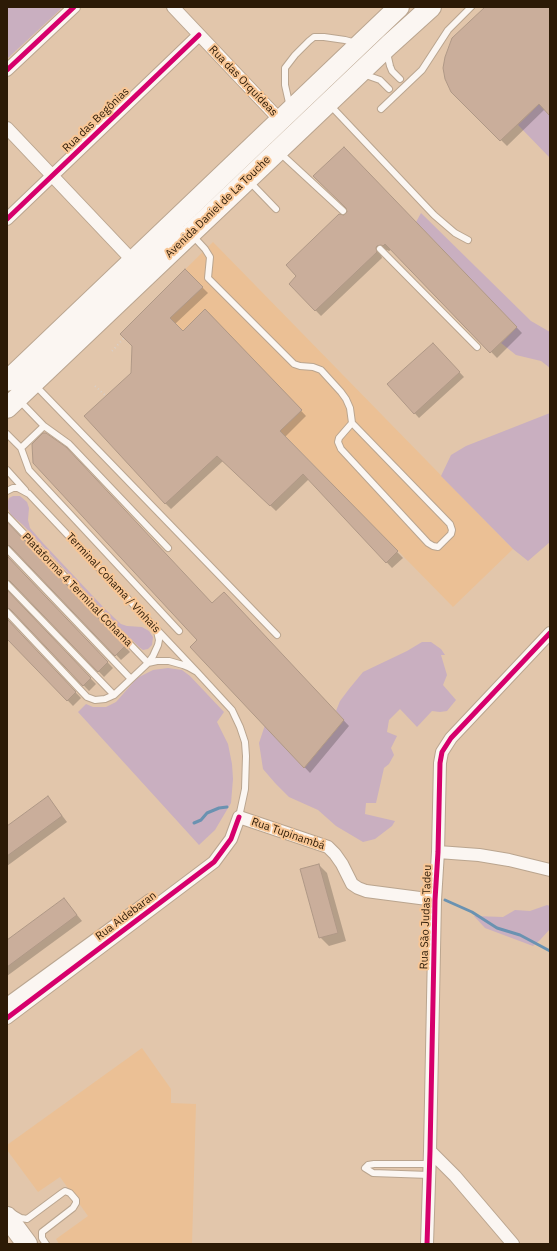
<!DOCTYPE html>
<meta charset="utf-8">
<style>
body{margin:0}
#map{position:relative;width:557px;height:1251px;overflow:hidden;background:#e2c6ab;font-family:"IBM Plex Sans",sans-serif}
canvas{display:block}
.frame{position:absolute;inset:0;border:8px solid #2c1a06;pointer-events:none}
</style>
<div id="map">
<canvas width="557" height="1251"></canvas>
<div class="frame"></div>
</div>
<script>
const g = document.querySelector('canvas').getContext('2d');
g.lineJoin = 'round';
function fillPath(path, color) { g.fillStyle = color; g.fill(path, 'evenodd'); }
const shape = rows => new Path2D(rows.map(r => 'M' + r).join(''));
function stroke(path, color, width, dash) { g.strokeStyle = color; g.lineWidth = width; g.lineCap = dash ? 'butt' : 'round'; g.setLineDash(dash || []); g.stroke(path); }
function label(font, color, halo, rows, align = 'center') {
  g.font = font + ' "IBM Plex Sans",sans-serif'; g.lineWidth = 4; g.setLineDash([]); g.textBaseline = 'middle'; g.strokeStyle = halo; g.fillStyle = color; for (const [text, x, y, turn = 0] of rows) {
    g.save(); g.translate(x, y); g.rotate((+turn || 0) * Math.PI / 180); g.textAlign = isNaN(turn) ? turn : align; if (halo) g.strokeText(text, 0, 0); g.fillText(text, 0, 0); g.restore();
  }
}
fillPath(shape([
 [213,242,513,549,453,607,153,301],
 [142,1048,171,1089,171,1103,196,1104,192,1244,59,1244,56,1239,88,1216,60,1177,38,1192,7,1150,7,1145]
]), '#ebc095');
fillPath(shape([
 [7,7,63,7,7,59],
 [539,104,550,116,550,158,518,125],
 [421,213,531,321,550,332,550,368,541,361,516,355,501,343,517,327,416,222],
 [550,413,550,542,528,561,513,549,441,476,451,455,466,446],
 [13,496,20,496,27,502,29,508,28,520,30,528,43,543,106,610,121,624,127,626,142,627,149,631,153,637,152,645,148,649,143,650,139,647,116,624,23,525,11,515,8,509,7,504,9,498],
 [422,642,431,642,441,649,445,655,441,655,447,675,443,685,456,700,447,711,440,712,432,711,417,727,400,709,389,720,387,732,397,736,391,748,394,755,389,764,384,768,376,803,366,803,365,814,395,821,392,826,375,839,363,842,336,826,318,810,289,797,275,783,263,769,259,743,265,725,304,768,344,720,336,711,340,701,349,689,363,672,407,651],
 [168,668,182,670,190,676,224,712,217,722,228,744,232,764,233,779,231,803,215,830,199,845,78,712,86,704,93,707,106,707,116,702,137,678,153,670],
 [547,905,550,906,550,929,540,940,533,946,485,928,474,916,503,917,515,910,530,911]
]), '#c9afc0');
fillPath(shape([
 [486,7,550,7,550,114,545,109,507,146,452,91],
 [344,148,522,333,497,358,392,249,389,251,387,250,383,251,381,254,382,258,321,316,290,284,349,212],
 [185,270,208,293,175,324,183,333,211,316,306,416,285,437,403,558,392,568,309,479,276,511,223,461,171,509,165,503,132,373],
 [437,348,464,377,419,418,388,384],
 [7,524,130,652,121,660,17,551,14,550,10,551,8,554,9,559,113,668,104,677,17,586,14,585,10,586,8,589,9,594,96,684,89,691,14,613,10,614,8,617,9,622,81,698,73,706,7,637],
 [229,599,349,726,310,773,191,647,198,640,212,604],
 [48,797,67,822,7,866,7,827],
 [319,865,327,873,346,941,329,946,320,937],
 [64,899,82,921,7,976,7,941]
]), '#0003');
stroke(shape([
 [194,823,201,820,207,813,219,808,227,807],
 [445,900,472,912,497,928,520,935,550,951]
]), '#6a92b1', 3);
const building = shape([
 [485,7,550,7,550,116,539,104,500,141,451,92,445,79,443,68,445,57,452,38,485,7],
 [344,147,517,327,490,353,385,244,383,246,381,245,377,246,376,248,377,252,315,311,289,284,296,276,286,265,339,214,344,215,347,212,346,208,313,176,344,147],
 [185,269,203,287,170,318,183,331,205,309,302,410,280,431,398,551,386,563,303,474,270,506,217,456,165,504,84,416,131,373,132,346,120,334,185,269],
 [433,343,460,372,414,414,387,384,433,343],
 [43,433,46,433,66,447,212,603,224,592,344,720,304,768,190,647,197,640,33,463,32,444,43,433],
 [7,522,125,646,115,656,10,546,7,545,7,522],
 [7,556,108,662,98,672,10,581,7,580,7,556],
 [7,590,91,678,83,686,10,609,7,608,7,590],
 [7,619,76,692,67,701,7,639,7,619],
 [48,796,62,816,7,856,7,826,48,796],
 [319,864,338,933,319,938,300,869,319,864],
 [64,898,77,915,7,967,7,940,64,898]
]);
fillPath(building, '#caae9b');
stroke(building, '#af9886', 1);
const lane = shape([
 [387,53,390,66,392,71,400,79],
 [363,74,380,80,389,89],
 [330,105,434,215,455,233,468,240],
 [290,107,285,85,285,68,295,55,309,41,314,37,324,37,345,40,356,43],
 [381,109,422,70,448,30,471,7],
 [279,152,343,211],
 [250,182,276,209],
 [193,236,205,249,210,257,208,278,294,364,300,366,313,367,321,370,341,392,346,399,350,408,352,423,339,438,338,442,341,449,428,543,433,546,438,547,451,534,452,530,450,524,352,423],
 [380,249,477,347],
 [34,384,277,635],
 [44,426,69,444,168,548],
 [7,434,21,448,44,426,18,399],
 [21,448,29,470,179,631],
 [7,470,25,490],
 [7,491,13,488,18,488,29,494,197,672],
 [7,516,148,663],
 [7,549,131,679],
 [7,584,114,695],
 [7,612,87,697,95,700,105,699,114,695,148,663,153,656,158,645,159,640,157,631],
 [148,663,157,661,169,661,183,665,188,667,197,672,232,710,240,727,245,742,246,756,245,789,239,817],
 [429,1175,373,1173,365,1168,368,1165,374,1164,429,1164],
 [14,1214,21,1218,27,1219,62,1193,65,1191,70,1193,76,1200,76,1203,73,1208,42,1232,42,1238,46,1244]
]);
const street = shape([
 [173,7,280,120],
 [7,70,74,7],
 [7,128,133,261],
 [7,219,199,35],
 [239,817,328,847,335,854,342,864,352,884,358,888,366,891,435,900],
 [438,852,479,855,509,860,550,870],
 [7,1004,150,900],
 [7,1018,214,862,231,839,239,817],
 [430,1151,455,1176,513,1244],
 [427,1244,430,1151,435,900,438,852,440,763,442,752,451,738,550,633]
]);
const primary = shape([
 [7,381,399,7],
 [7,408,389,45,431,7],
 [7,1217,27,1244]
]);
stroke(lane, '#baa58f', 8);
stroke(street, '#baa58f', 14);
stroke(primary, '#baa58f', 22);
stroke(shape([
 [112,351,124,338],
 [95,386,106,396]
]), '#d9cfc7', 2, [1, 3]);
stroke(lane, '#fbf6f2', 6);
stroke(street, '#fbf6f2', 12);
stroke(primary, '#fbf6f2', 20);
stroke(shape([
 [7,70,74,7],
 [7,219,199,35],
 [7,1018,214,862,231,839,239,817],
 [427,1244,430,1151,435,900,438,852,440,763,442,752,451,738,550,633]
]), '#d6006c', 5);
label('11px', '#2c1a06', '#f8c695', [
 ["Rua das Orquídeas",243,81,46],
 ["Rua das Begônias",96,120,-44],
 ["Avenida Daniel de La Touche",218,207,-44],
 ["Terminal Cohama / Vinhais",113,583,47],
 ["Plataforma 4 Terminal Cohama",77,590,46],
 ["Rua Tupinambá",288,834,19],
 ["Rua Aldebaran",126,916,-37],
 ["Rua São Judas Tadeu",426,917,-88]
]);
</script>
